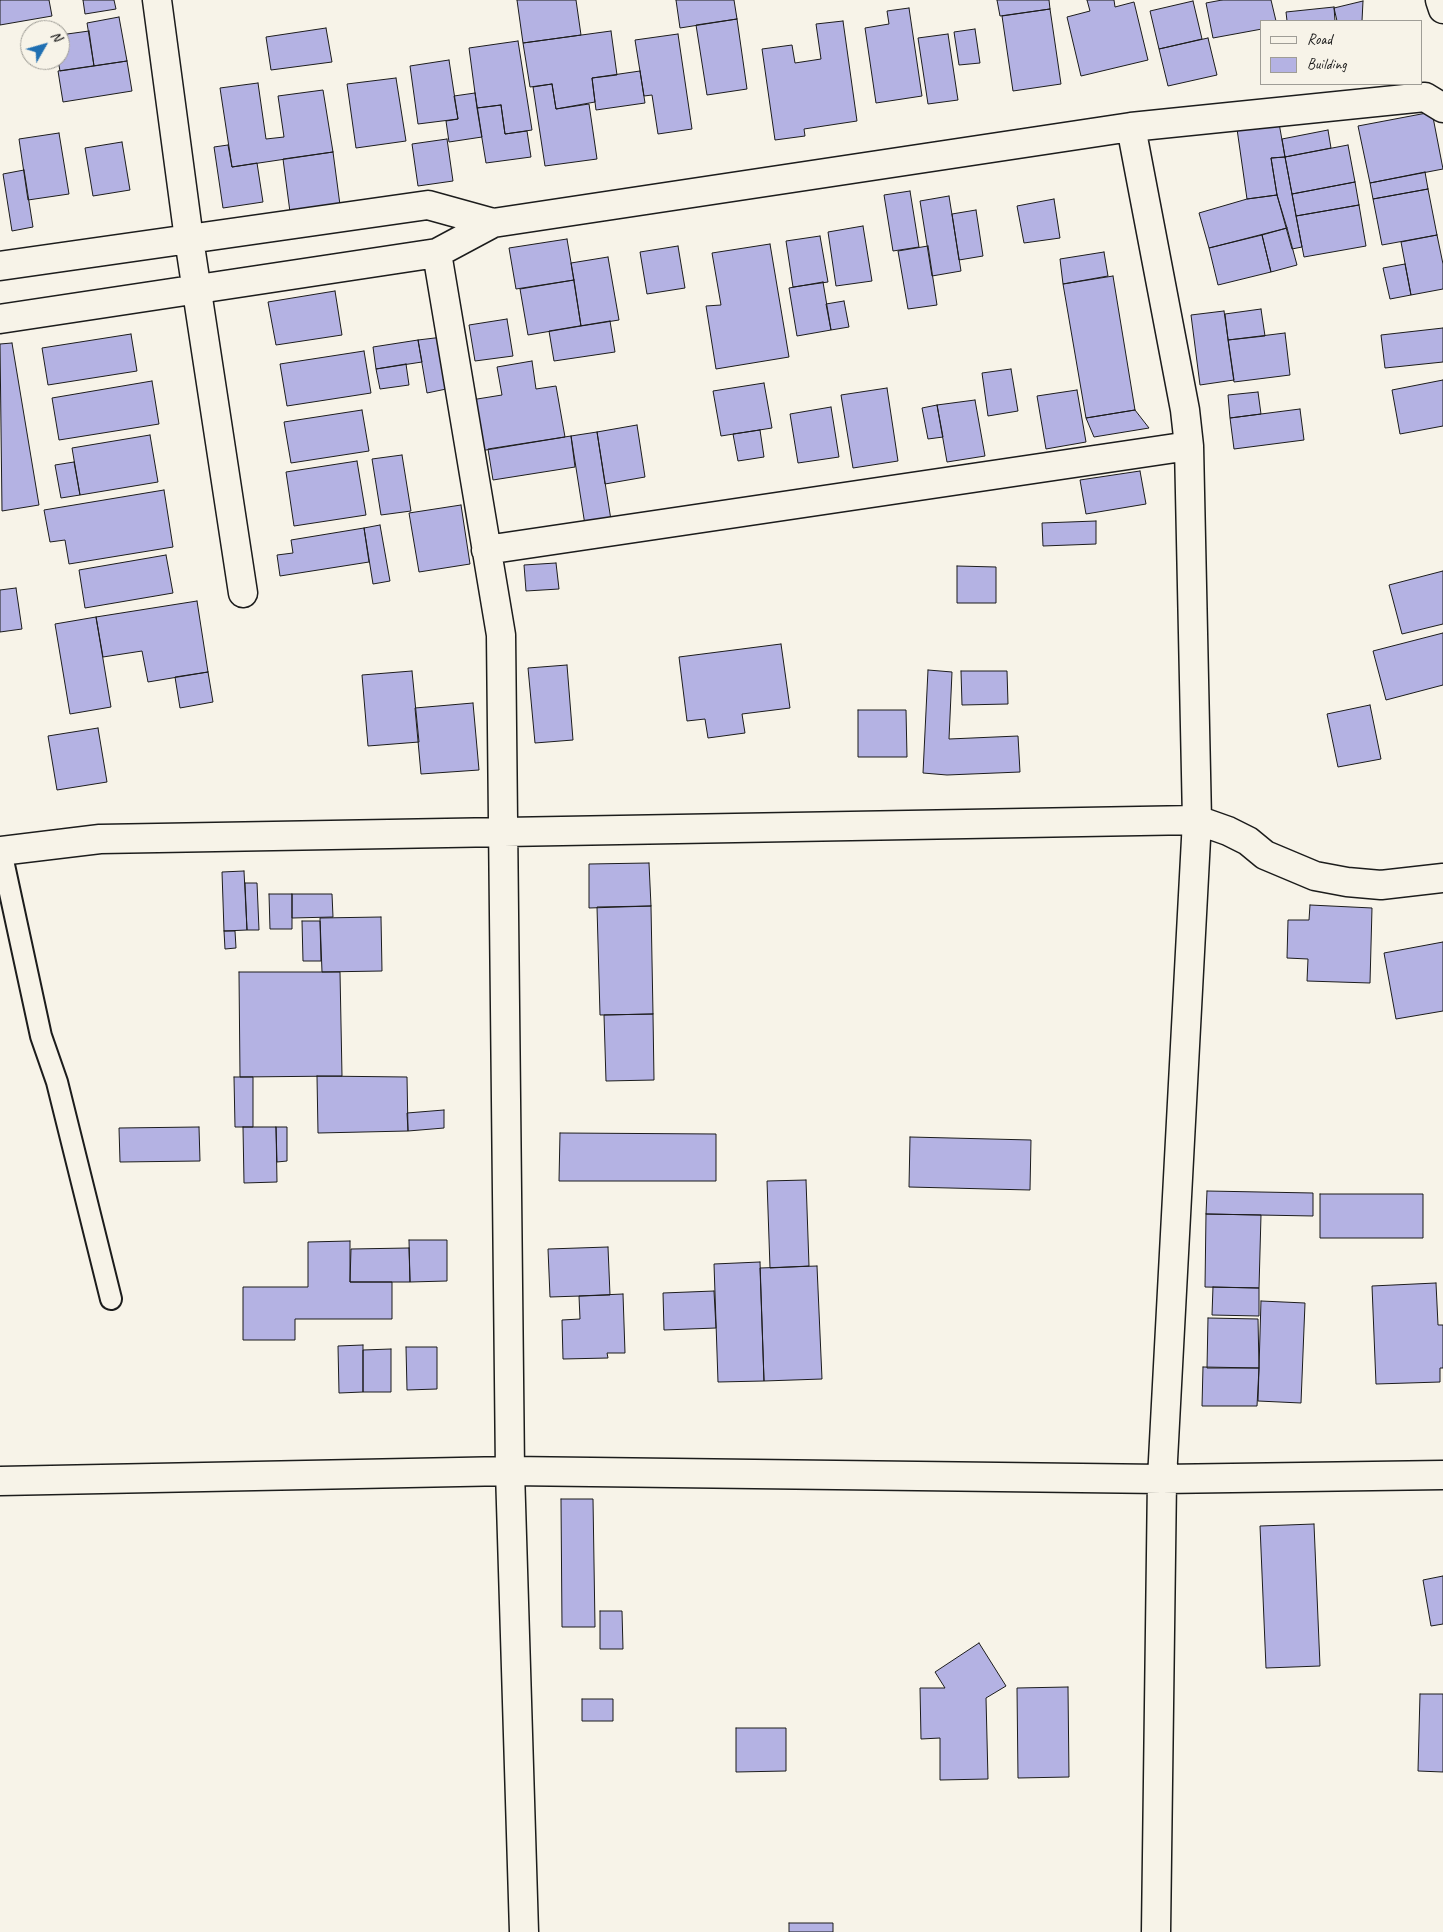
<!DOCTYPE html>
<html>
<head>
<meta charset="utf-8">
<style>
	body { margin:0 }
	#map { position:relative; width:1443px; height:1932px; overflow:hidden; background:#f7f3e8; font-family:Caveat,sans-serif }
	canvas { display:block }
	.legend { position:absolute; left:1260px; top:20px; width:162px; height:65px; box-sizing:border-box; background:#f7f3e8; border:1px solid #9f9d96; margin:0; padding:6px 9px; list-style:none; font-size:15px; color:#1c1c1c }
	.legend li { display:flex; align-items:center; gap:10px; height:25px }
	.legend b { width:25px; border:1px solid #9f9d96 }
	.north { position:absolute; left:20px; top:20px; width:50px; height:50px; box-sizing:border-box; background:#f7f3e8; border:1px solid #9f9d96; border-radius:50%; rotate:52deg; font-size:14px; font-weight:700; line-height:20px; text-align:center; color:#1c1c1c }
	.north::after { content:''; display:block; margin:auto; width:18px; height:22px; background:#1f6fb2; clip-path:polygon(50% 0,100% 100%,50% 72%,0 100%) }
</style>
</head>
<body>
<div id="map">
<canvas width="1443" height="1932"></canvas>
<ul class="legend">
<li><b style="height:6px;background:#f7f3e8"></b>Road</li>
<li><b style="height:14px;background:#b4b2e3"></b>Building</li>
</ul>
<div class="north">N</div>
</div>
<script>
const context = document.querySelector('canvas').getContext('2d');
context.lineJoin = 'round';
function fill(path, color) { context.fillStyle = color; context.fill(path, 'evenodd'); }
const toPath = rows => new Path2D(rows.map(r => 'M' + r).join(''));
function stroke(path, color, width, dash) { context.strokeStyle = color; context.lineWidth = width; context.lineCap = dash ? 'butt' : 'round'; context.setLineDash(dash || []); context.stroke(path); }
const building = toPath([
	[0,0,49,0,52,16,0,25,0,0],
	[83,0,114,0,116,9,85,14,83,0],
	[517,0,576,0,581,35,523,43,517,0],
	[676,0,734,0,737,19,680,28,676,0],
	[997,0,1049,0,1050,9,1000,16,997,0],
	[1087,0,1114,0,1115,7,1134,2,1148,60,1081,76,1067,17,1090,11,1087,0],
	[1222,0,1271,0,1276,21,1262,21,1262,29,1213,38,1206,3,1222,0],
	[1193,1,1202,39,1159,49,1150,11,1193,1],
	[1363,1,1362,21,1337,21,1334,8,1363,1],
	[1334,7,1335,21,1287,21,1286,12,1334,7],
	[909,8,922,96,876,103,865,28,889,24,887,11,909,8],
	[1050,9,1061,84,1013,91,1002,16,1050,9],
	[119,17,127,61,94,66,87,23,119,17],
	[737,19,747,89,707,95,696,25,737,19],
	[843,21,857,121,804,129,805,136,775,140,762,49,792,45,795,63,821,59,816,24,843,21],
	[326,28,332,62,271,70,266,37,326,28],
	[975,29,980,63,959,65,954,32,975,29],
	[89,31,94,66,60,71,58,60,60,60,60,35,89,31],
	[611,31,617,75,592,78,595,102,556,109,552,84,530,87,523,43,611,31],
	[678,34,692,129,658,134,652,95,644,96,635,40,678,34],
	[948,34,958,100,928,104,918,38,948,34],
	[1208,38,1217,75,1168,86,1159,49,1208,38],
	[518,41,532,130,505,134,501,105,477,108,469,48,518,41],
	[449,60,458,119,418,124,410,66,449,60],
	[127,61,132,91,63,102,58,71,127,61],
	[640,71,645,103,596,110,592,78,640,71],
	[396,78,406,141,356,148,347,84,396,78],
	[258,83,266,139,284,137,278,96,323,90,333,152,232,167,220,88,258,83],
	[552,84,556,109,589,104,597,159,545,166,533,87,552,84],
	[475,93,482,137,449,142,446,121,458,119,454,96,475,93],
	[501,105,505,134,527,131,531,157,486,163,477,108,501,105],
	[1432,112,1443,169,1370,183,1358,126,1432,112],
	[1279,123,1285,157,1271,158,1277,195,1247,199,1237,129,1279,123],
	[1328,130,1331,148,1285,157,1282,139,1328,130],
	[59,133,69,194,28,200,19,139,59,133],
	[447,139,453,181,418,186,412,144,447,139],
	[122,142,130,190,93,196,85,148,122,142],
	[228,145,232,167,257,163,263,202,223,208,214,147,228,145],
	[1348,145,1355,182,1292,194,1285,157,1348,145],
	[333,152,340,205,290,212,283,159,333,152],
	[1285,157,1302,247,1292,249,1277,195,1271,158,1285,157],
	[24,170,33,227,12,231,3,174,24,170],
	[1425,172,1428,189,1373,199,1370,183,1425,172],
	[1355,182,1359,205,1296,216,1292,194,1355,182],
	[1428,189,1437,235,1382,245,1373,199,1428,189],
	[910,191,919,247,893,251,884,195,910,191],
	[1277,195,1287,228,1209,248,1199,213,1247,199,1277,195],
	[949,196,961,271,932,276,920,201,949,196],
	[1054,199,1060,238,1024,243,1017,206,1054,199],
	[1359,205,1366,246,1304,257,1296,216,1359,205],
	[976,210,983,256,959,260,952,214,976,210],
	[863,226,872,281,836,286,828,232,863,226],
	[1287,228,1297,265,1271,272,1262,235,1287,228],
	[1262,235,1271,272,1218,285,1209,248,1262,235],
	[1437,235,1443,264,1443,289,1411,295,1401,242,1437,235],
	[820,236,828,282,793,287,786,241,820,236],
	[567,239,574,280,516,289,509,248,567,239],
	[770,244,789,357,716,369,706,306,721,305,712,253,770,244],
	[678,246,685,288,647,294,640,252,678,246],
	[928,246,937,305,908,309,898,251,928,246],
	[1104,252,1108,276,1063,284,1060,259,1104,252],
	[608,257,619,320,581,326,571,263,608,257],
	[1405,264,1411,295,1390,299,1383,268,1405,264],
	[1113,276,1135,410,1086,418,1063,284,1113,276],
	[574,280,581,326,528,335,520,289,574,280],
	[823,282,831,330,797,336,789,288,823,282],
	[335,291,342,335,276,345,268,302,335,291],
	[844,301,849,327,831,330,826,304,844,301],
	[1261,309,1265,336,1228,340,1225,314,1261,309],
	[1224,311,1234,380,1200,385,1191,315,1224,311],
	[507,319,513,356,475,361,469,325,507,319],
	[610,321,615,352,554,361,549,331,610,321],
	[1443,328,1443,362,1385,368,1381,335,1443,328],
	[1285,333,1290,375,1234,382,1228,340,1285,333],
	[131,334,137,371,48,385,42,348,131,334],
	[443,337,451,388,427,393,418,340,443,337],
	[418,340,422,362,376,369,373,347,418,340],
	[12,343,39,505,2,511,0,344,12,343],
	[364,351,371,393,287,406,280,364,364,351],
	[532,361,536,389,556,386,565,437,480,451,471,400,502,395,497,367,532,361],
	[406,364,409,385,380,389,376,369,406,364],
	[1011,369,1018,411,988,416,982,373,1011,369],
	[1443,380,1443,426,1400,434,1392,390,1443,380],
	[152,381,159,424,59,440,52,398,152,381],
	[764,383,772,428,721,436,713,391,764,383],
	[887,388,898,461,853,468,841,395,887,388],
	[1077,390,1086,442,1046,449,1037,396,1077,390],
	[1258,392,1261,414,1230,418,1228,395,1258,392],
	[975,400,985,456,947,462,937,405,975,400],
	[937,405,943,437,928,439,922,408,937,405],
	[831,407,839,457,798,463,790,414,831,407],
	[1300,409,1304,440,1234,449,1230,418,1300,409],
	[362,410,369,451,291,463,284,422,362,410],
	[1135,410,1149,428,1094,437,1086,418,1135,410],
	[637,425,645,477,605,484,597,432,637,425],
	[760,430,764,457,738,461,733,434,760,430],
	[597,432,611,520,585,525,571,436,597,432],
	[150,435,158,482,80,495,72,448,150,435],
	[571,436,575,467,493,480,488,449,571,436],
	[402,455,411,511,381,515,372,459,402,455],
	[357,461,366,515,294,526,286,472,357,461],
	[74,462,80,495,61,498,55,465,74,462],
	[1140,471,1146,504,1086,514,1080,480,1140,471],
	[164,490,173,547,69,564,65,540,50,542,44,510,164,490],
	[461,505,470,564,419,572,409,513,461,505],
	[1096,521,1096,544,1043,546,1042,523,1096,521],
	[380,525,390,581,373,584,364,528,380,525],
	[364,528,369,562,280,576,277,555,293,553,291,540,364,528],
	[166,555,173,593,85,608,79,570,166,555],
	[556,563,559,589,526,591,524,565,556,563],
	[957,566,996,567,996,603,957,603,957,566],
	[1443,571,1443,624,1402,634,1389,585,1443,571],
	[16,588,22,629,0,632,0,590,16,588],
	[197,601,208,672,148,682,142,651,103,657,96,617,197,601],
	[96,617,111,707,70,714,55,624,96,617],
	[1443,633,1443,685,1386,700,1373,651,1443,633],
	[781,644,790,708,742,714,745,733,708,738,705,719,687,721,679,657,781,644],
	[567,665,573,740,535,743,528,668,567,665],
	[928,670,952,672,949,739,1018,736,1020,772,947,775,923,773,928,670],
	[412,671,419,742,368,746,362,675,412,671],
	[961,671,1007,671,1008,704,962,705,961,671],
	[208,672,213,702,180,708,175,677,208,672],
	[473,703,479,770,421,774,415,708,473,703],
	[1370,705,1381,759,1338,767,1327,714,1370,705],
	[858,710,906,710,907,757,858,757,858,710],
	[98,728,107,782,57,790,48,736,98,728],
	[649,863,651,906,589,908,589,864,649,863],
	[244,871,247,930,224,931,222,872,244,871],
	[245,883,257,883,259,930,247,930,245,883],
	[269,894,292,894,292,929,270,929,269,894],
	[292,894,332,894,333,917,292,918,292,894],
	[1310,905,1372,908,1370,983,1307,981,1308,959,1287,958,1288,920,1309,920,1310,905],
	[651,906,653,1014,600,1015,597,907,651,906],
	[381,917,382,971,322,972,320,918,381,917],
	[302,921,320,921,321,961,303,961,302,921],
	[224,931,235,931,236,948,225,949,224,931],
	[1443,942,1443,1011,1396,1019,1384,953,1443,942],
	[239,972,340,972,342,1076,240,1077,239,972],
	[653,1014,654,1080,606,1081,604,1015,653,1014],
	[317,1076,407,1077,408,1131,318,1133,317,1076],
	[234,1077,253,1077,253,1127,235,1127,234,1077],
	[444,1110,444,1128,408,1131,407,1113,444,1110],
	[199,1127,200,1161,120,1162,119,1128,199,1127],
	[243,1127,276,1127,277,1182,244,1183,243,1127],
	[276,1127,287,1127,287,1161,277,1162,276,1127],
	[560,1133,716,1134,716,1181,559,1181,560,1133],
	[910,1137,1031,1140,1030,1190,909,1187,910,1137],
	[806,1180,809,1266,770,1268,767,1181,806,1180],
	[1207,1191,1313,1193,1313,1216,1206,1214,1207,1191],
	[1320,1194,1423,1194,1423,1238,1320,1238,1320,1194],
	[1206,1214,1261,1215,1259,1288,1205,1287,1206,1214],
	[409,1240,447,1240,447,1281,410,1282,409,1240],
	[350,1241,350,1282,392,1282,392,1319,295,1319,295,1340,243,1340,243,1287,308,1287,308,1242,350,1241],
	[608,1247,610,1295,550,1297,548,1249,608,1247],
	[409,1248,410,1282,350,1282,351,1249,409,1248],
	[760,1262,764,1381,718,1382,714,1264,760,1262],
	[817,1266,822,1379,764,1381,760,1268,817,1266],
	[1436,1283,1438,1325,1443,1325,1443,1368,1440,1368,1440,1382,1376,1384,1372,1286,1436,1283],
	[1213,1287,1259,1288,1259,1316,1212,1315,1213,1287],
	[714,1291,716,1328,664,1330,663,1293,714,1291],
	[623,1294,625,1353,607,1353,608,1358,563,1359,562,1320,580,1319,579,1296,623,1294],
	[1261,1301,1305,1303,1301,1403,1258,1401,1261,1301],
	[1208,1318,1258,1319,1259,1368,1207,1368,1208,1318],
	[363,1345,363,1392,339,1393,338,1346,363,1345],
	[406,1347,437,1347,437,1389,407,1390,406,1347],
	[391,1349,391,1392,363,1392,363,1350,391,1349],
	[1203,1367,1259,1368,1257,1406,1202,1406,1203,1367],
	[561,1499,593,1499,595,1627,562,1627,561,1499],
	[1314,1524,1320,1666,1266,1668,1260,1526,1314,1524],
	[1443,1576,1443,1624,1431,1626,1423,1580,1443,1576],
	[600,1611,622,1611,623,1649,600,1649,600,1611],
	[979,1643,1006,1686,986,1698,988,1779,940,1780,940,1738,921,1739,920,1688,945,1688,935,1672,979,1643],
	[1068,1687,1069,1777,1018,1778,1017,1688,1068,1687],
	[1420,1694,1443,1694,1443,1772,1418,1771,1420,1694],
	[582,1699,613,1699,613,1721,582,1721,582,1699],
	[736,1728,786,1728,786,1771,736,1772,736,1728],
	[789,1923,833,1923,833,1932,789,1932,789,1923]
]);
fill(building, '#b4b2e3');
stroke(building, '#1c1c1c', 1);
const service = toPath([
	[1,851,41,1036,57,1082,111,1299]
]);
const minor = toPath([
	[157,0,189,239,243,593],
	[1440,0,1443,9],
	[1131,127,1185,410,1189,446,1197,820,1162,1479,1156,1932],
	[437,253,501,635,510,1471,524,1932],
	[0,266,428,205,493,223],
	[0,319,437,253,493,223,1131,127,1425,97,1443,108],
	[486,550,1189,446],
	[0,851,100,839,1197,820,1228,831,1248,841,1265,855,1315,876,1347,882,1381,885,1443,878],
	[0,1481,510,1471,1162,1479,1443,1475]
]);
stroke(service, '#1c1c1c', 24);
stroke(minor, '#1c1c1c', 31);
stroke(service, '#f7f3e8', 20);
stroke(minor, '#f7f3e8', 28);
</script>
</body>
</html>
